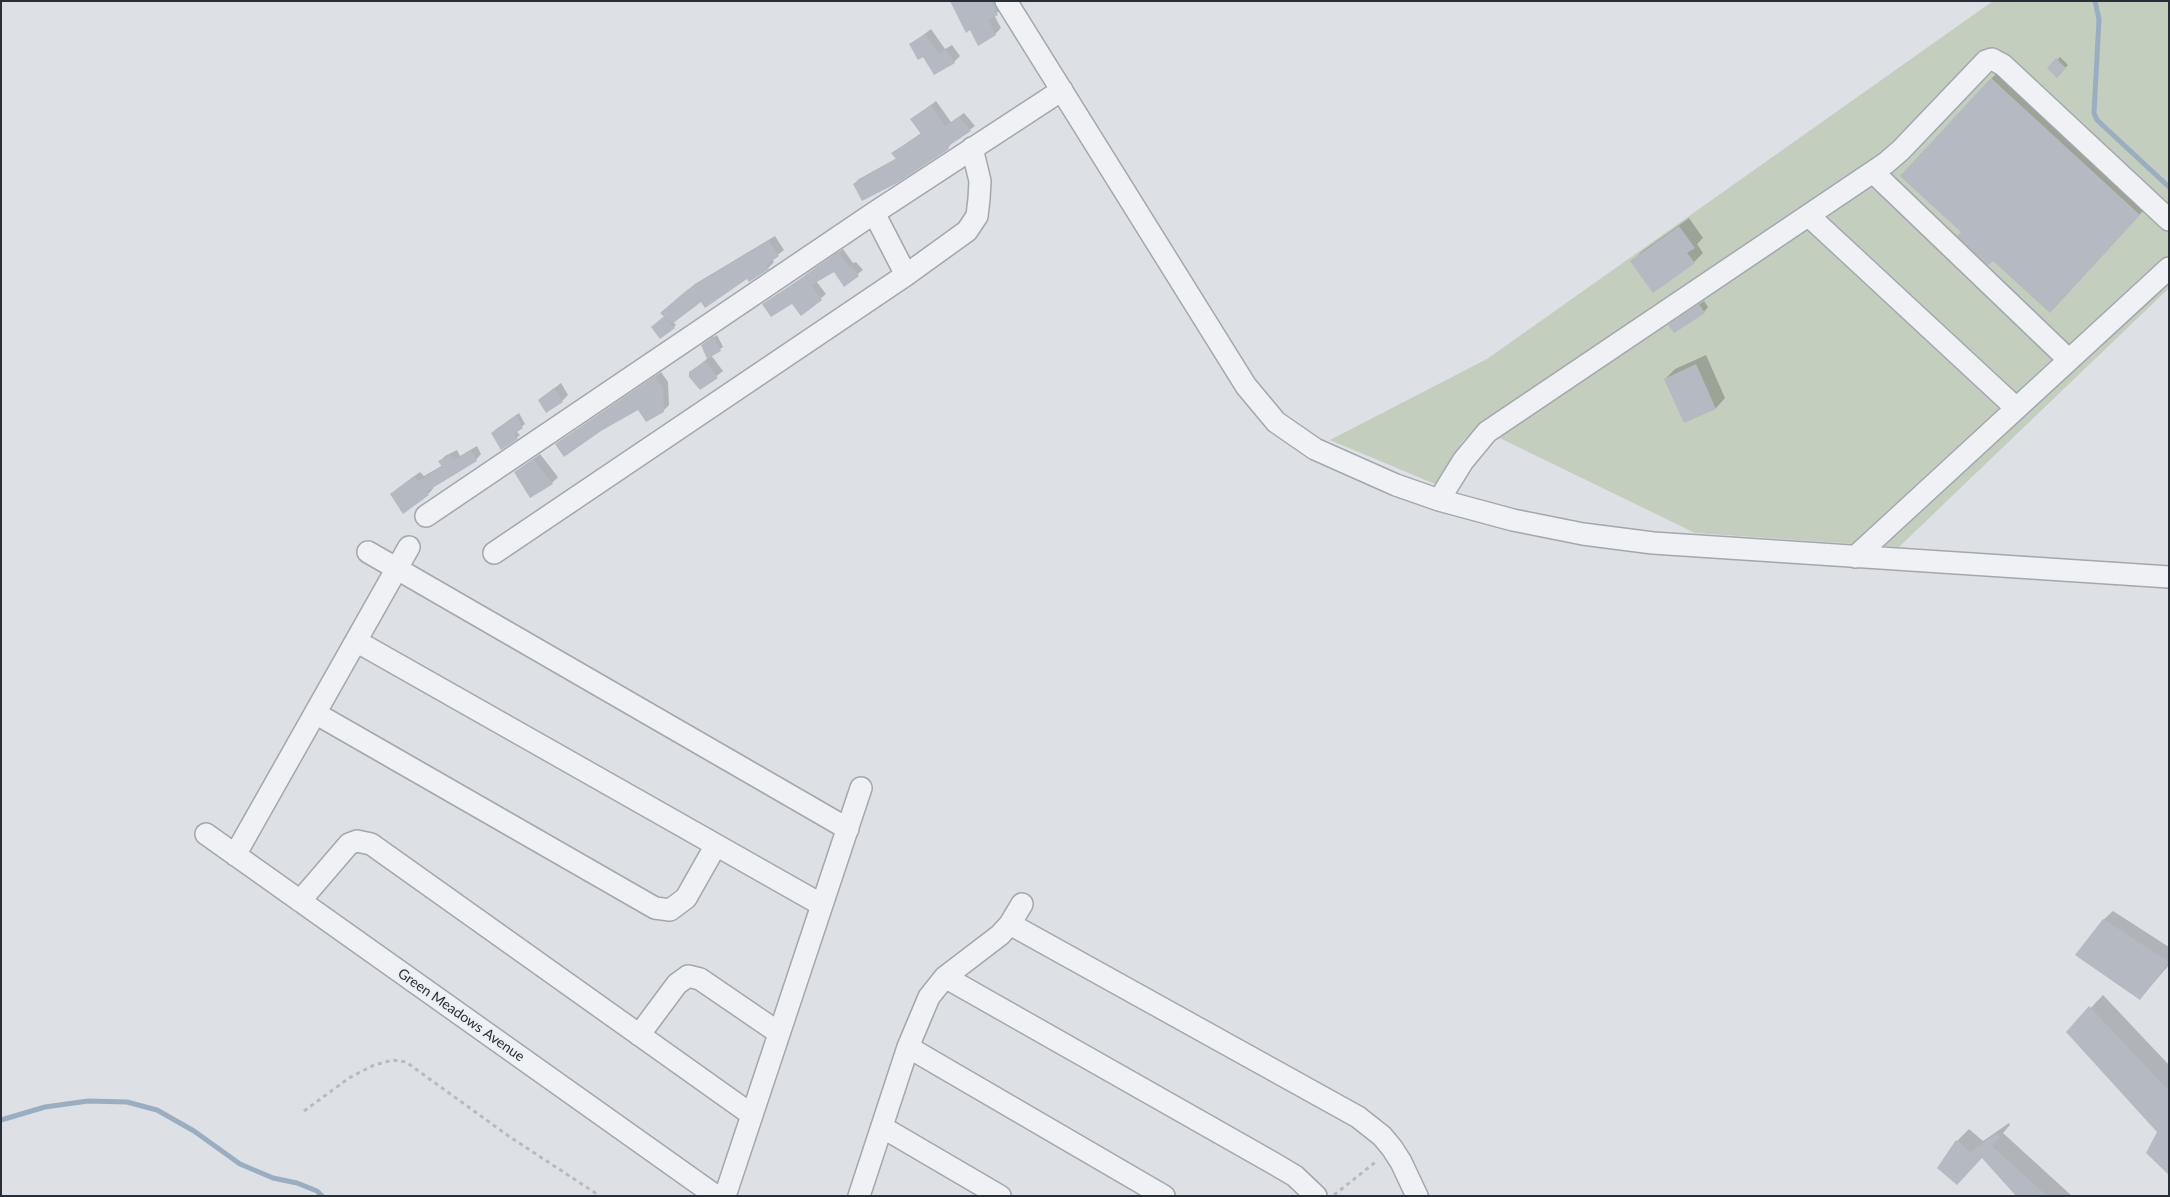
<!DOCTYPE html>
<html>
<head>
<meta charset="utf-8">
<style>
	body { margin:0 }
	#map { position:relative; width:2170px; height:1197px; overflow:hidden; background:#dde0e5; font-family:Lato,sans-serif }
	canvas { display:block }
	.frame { position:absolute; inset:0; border:2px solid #282f39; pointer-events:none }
</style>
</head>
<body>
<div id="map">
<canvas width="2170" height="1197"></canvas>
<div class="frame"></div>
</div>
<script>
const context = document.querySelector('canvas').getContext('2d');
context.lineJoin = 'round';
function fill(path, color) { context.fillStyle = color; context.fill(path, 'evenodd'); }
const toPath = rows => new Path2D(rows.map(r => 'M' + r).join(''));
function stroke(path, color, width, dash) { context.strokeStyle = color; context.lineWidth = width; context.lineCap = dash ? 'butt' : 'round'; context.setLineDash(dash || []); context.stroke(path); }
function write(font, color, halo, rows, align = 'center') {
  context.font = font + ' Lato,sans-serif'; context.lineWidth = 4.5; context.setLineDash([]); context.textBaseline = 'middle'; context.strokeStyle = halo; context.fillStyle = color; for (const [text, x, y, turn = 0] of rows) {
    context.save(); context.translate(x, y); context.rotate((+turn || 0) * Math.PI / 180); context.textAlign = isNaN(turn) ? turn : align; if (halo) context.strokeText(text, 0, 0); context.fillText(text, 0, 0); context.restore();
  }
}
fill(toPath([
	[1993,1,2169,1,2169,288,1899,547,1695,533,1477,427,1463,441,1435,484,1330,440,1487,359]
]), '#c3cebf');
fill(toPath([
	[957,1,1000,1,1003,8,994,15,1001,28,995,34],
	[931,29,945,49,952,45,960,56,954,62,935,73,924,55,911,44],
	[2060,57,2068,65,2057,76,2049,68],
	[2004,66,2152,201,2062,299,1993,259,1962,232,1991,79],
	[936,101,951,122,964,113,975,126,952,143,948,148,854,184,859,179,897,158,893,153,921,133,912,119],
	[1689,218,1703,238,1697,244,1703,253,1694,262,1632,262,1641,252],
	[775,236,784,250,772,259,774,262,768,268,701,300,673,322,676,325,674,327,655,325,665,316,668,307,695,284],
	[843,249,853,263,856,262,863,270,844,285,834,270,816,281,826,294,802,314,792,303,764,304],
	[1704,301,1708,307,1704,312,1669,325],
	[717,335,723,347,711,355,723,371,700,389,691,372,708,358,705,343],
	[1706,355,1725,398,1716,408,1685,422,1665,379,1675,369],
	[661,372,668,382,669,405,663,411,638,408,556,444],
	[561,383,568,395,562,401,539,400],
	[519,413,525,424,516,431,520,435,502,448,495,430],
	[477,446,481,454,476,460,432,487,433,489,428,494,397,489,420,472,424,476,443,465,440,461,445,456,457,450,460,456],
	[540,454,558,477,552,483,515,472],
	[2113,911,2169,947,2169,965,2140,999,2103,920],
	[2103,995,2169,1065,2169,1173,2158,1132,2068,1032],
	[2009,1123,2010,1125,2003,1133,2072,1196,2018,1196,1982,1156,1968,1172,1957,1141,1969,1129,1983,1141]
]), '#0003');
stroke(toPath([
	[2095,1,2099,19,2094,113,2097,120,2169,187],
	[1,1120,45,1107,88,1101,127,1102,157,1110,194,1131,240,1164,273,1178,297,1183,317,1191,322,1196]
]), '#9baec1', 5);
fill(toPath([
	[950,1,991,1,998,15,988,20,996,35,978,46,970,30,966,33],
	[925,34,939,54,946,50,955,63,934,75,923,57,918,60,909,44],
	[2056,58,2066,68,2057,78,2047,68],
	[1991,78,2140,215,2050,313,1993,261,1988,265,1957,236,1961,232,1900,176],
	[931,105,945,126,959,117,971,131,947,147,949,149,899,182,862,201,853,184,896,159,891,153,921,134,910,119],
	[1679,226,1695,248,1687,253,1695,263,1653,293,1630,261],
	[769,241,779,256,766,265,769,269,749,282,747,279,705,308,701,302,672,324,660,313,687,290],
	[838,252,849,267,851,265,859,276,844,287,834,272,812,285,805,275],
	[805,276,822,300,801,316,792,304,771,317,762,304],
	[1699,304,1705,313,1674,333,1668,325],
	[663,317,675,328,660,339,651,327],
	[714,336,721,351,707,359,701,345],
	[705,361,718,378,700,390,689,377,689,372],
	[1696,364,1716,409,1684,423,1664,379],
	[655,376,663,388,664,412,646,422,638,410,601,431,564,457,555,444],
	[554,388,563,402,546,413,538,400],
	[516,415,523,428,514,434,518,439,501,450,491,433],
	[471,451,477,461,426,492,429,495,403,514,390,494,414,476,418,481,442,467,438,461,451,455,454,460],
	[533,459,553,484,530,498,514,472],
	[2103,919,2169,962,2140,1000,2075,955],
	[2089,1006,2169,1091,2169,1175,2146,1153,2157,1132,2066,1032],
	[1996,1134,2000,1137,1992,1146,2047,1196,2016,1196,1982,1158,1957,1185,1937,1168,1956,1140,1970,1152]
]), '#b5b9c1');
const minor = toPath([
	[1006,1,1246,386,1276,422,1315,449,1396,485,1439,500,1513,520,1583,534,1653,543,2169,577],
	[1873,172,2069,360],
	[874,213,906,275],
	[1809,216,2016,408],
	[1439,500,1463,461,1487,432,1886,163,1901,150,1986,61,1992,59,2003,65,2169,220],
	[426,516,874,213,1062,90],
	[368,552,848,829],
	[494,553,906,275,967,231,977,216,979,199,980,181,972,148],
	[1855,557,2169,268],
	[356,641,822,905],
	[315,713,655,908,670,910,686,898,716,845],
	[206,834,716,1196],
	[235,855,409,547],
	[300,901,349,844,357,841,371,844,752,1115],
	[1010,924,1358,1117,1382,1136,1392,1148,1401,1162,1417,1196],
	[945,977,1273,1163,1295,1176,1316,1196],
	[639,1035,677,984,688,976,700,979,779,1033],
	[908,1047,1164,1196],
	[882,1127,1000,1196],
	[725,1196,861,788],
	[859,1196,908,1047,929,997,945,977,1000,935,1010,924,1022,904]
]);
stroke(minor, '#a3a7ae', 24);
stroke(toPath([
	[304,1111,349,1078,374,1065,393,1060,406,1062,510,1137,600,1196],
	[1334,1195,1378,1160]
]), '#b7bbc0', 3, [4, 4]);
stroke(minor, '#eff1f4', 21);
write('14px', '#282f39', '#eceff3', [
	["Green Meadows Avenue",461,1015,35]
]);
</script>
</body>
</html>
